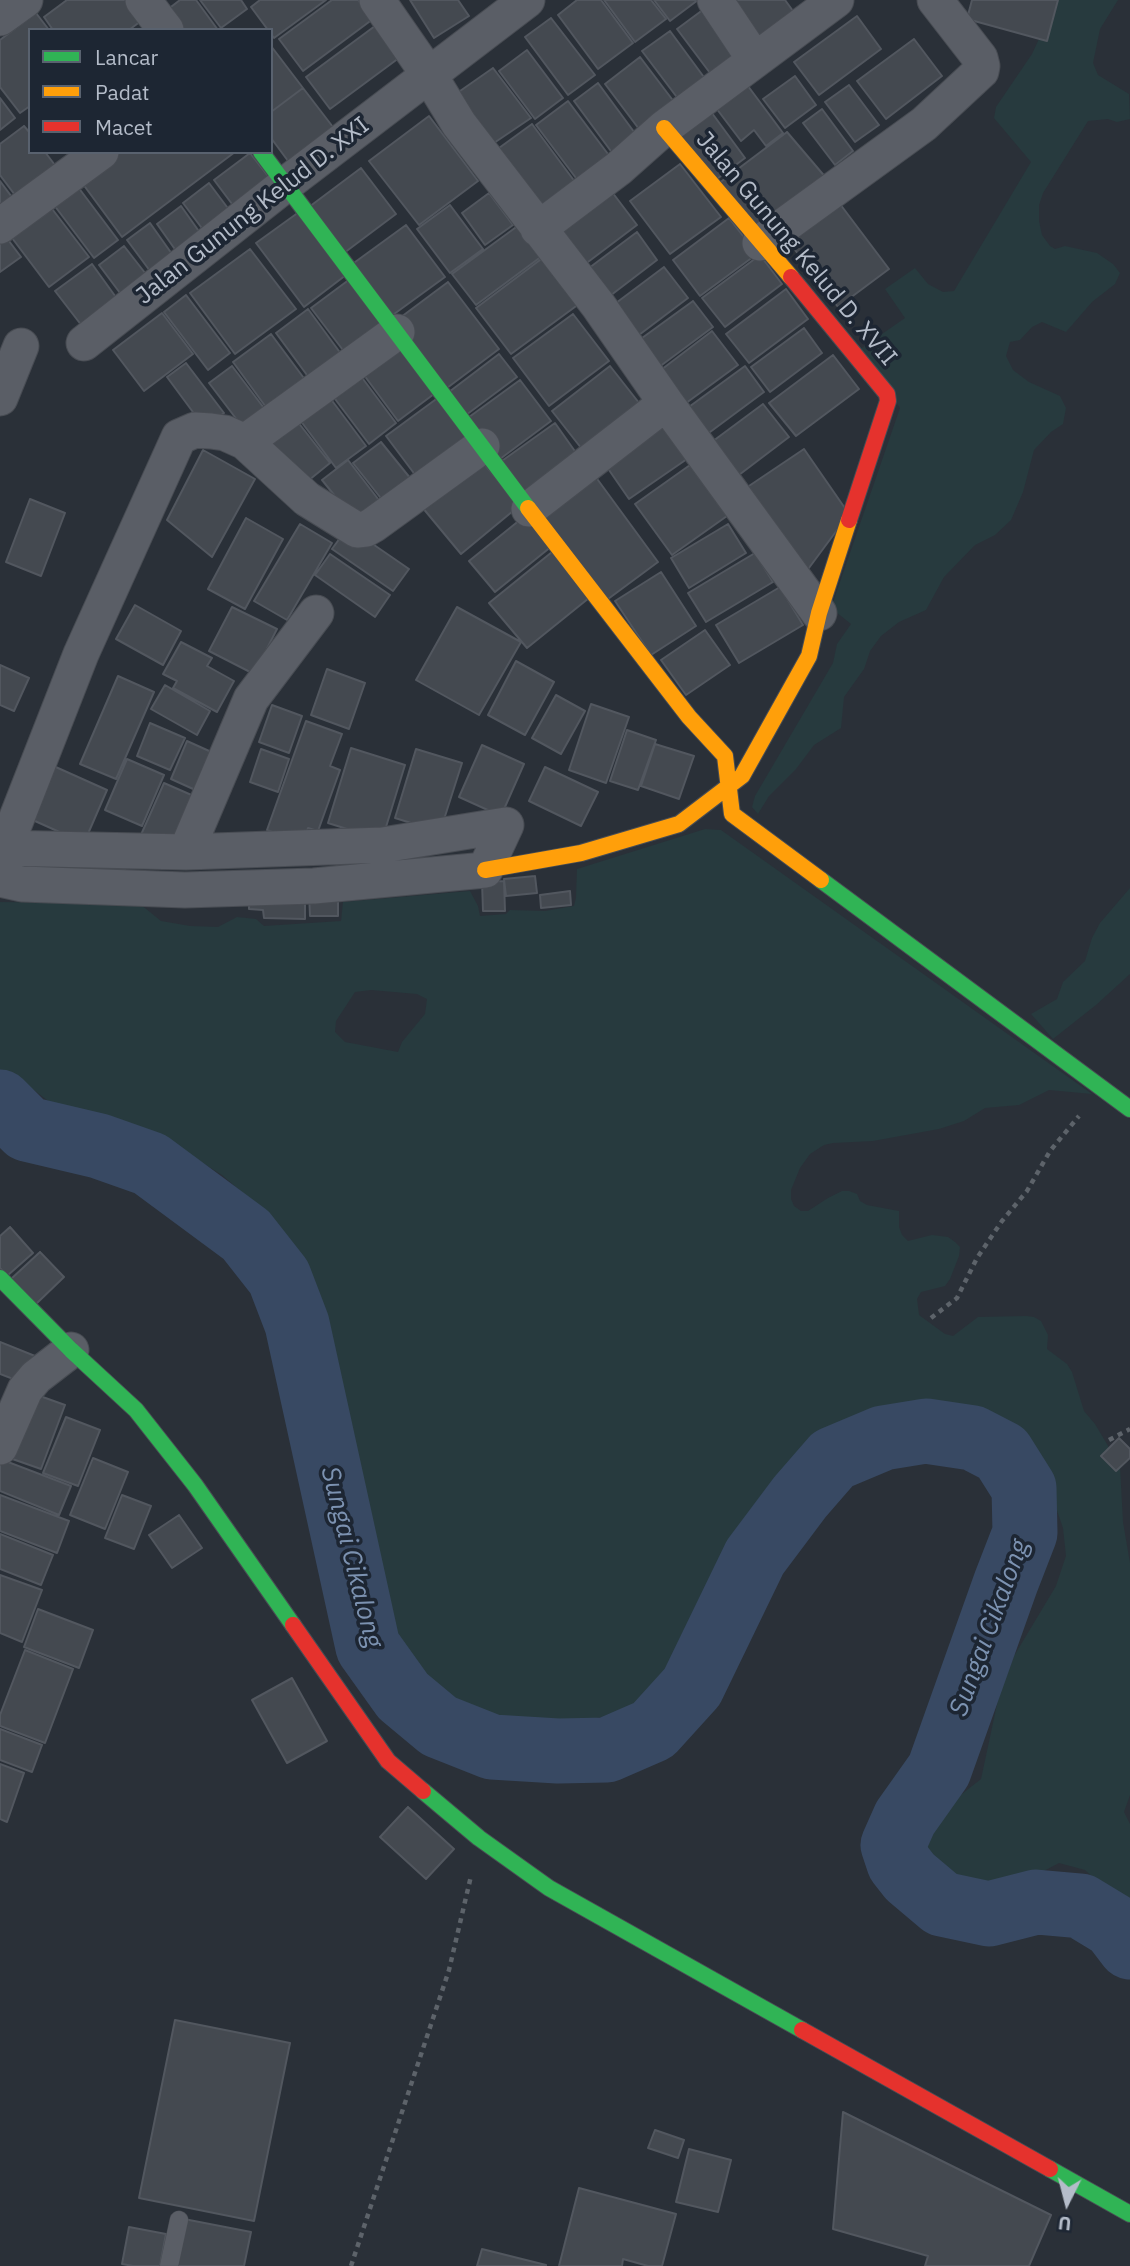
<!DOCTYPE html>
<html>
<head>
<meta charset="utf-8">
<style>
	body { margin:0 }
	#map { position:relative; width:1130px; height:2266px; overflow:hidden; background:#2a3038; font-family:"IBM Plex Sans",sans-serif }
	canvas { display:block }
	.legend { position:absolute; left:28px; top:28px; width:245px; height:126px; box-sizing:border-box; background:#1d2633; border:2px solid #59626f; margin:0; padding:9px 12px; list-style:none; font-size:21px; color:#b4bcc9 }
	.legend li { display:flex; align-items:center; gap:14px; height:35px }
	.legend b { width:35px; border:2px solid #59626f }
	.north { position:absolute; left:1032px; top:2168px; width:70px; height:70px; -webkit-text-stroke:5px #1d2633; paint-order:stroke; rotate:186deg; font-size:19px; font-weight:700; line-height:28px; text-align:center; color:#b4bcc9 }
	.north::after { content:''; display:block; margin:auto; width:24px; height:32px; background:#b4bcc9; clip-path:polygon(50% 0,100% 100%,50% 72%,0 100%) }
</style>
</head>
<body>
<div id="map">
<canvas width="1130" height="2266"></canvas>
<ul class="legend">
<li><b style="height:9px;background:#30b455"></b>Lancar</li>
<li><b style="height:9px;background:#ff9f0a"></b>Padat</li>
<li><b style="height:9px;background:#e5322d"></b>Macet</li>
</ul>
<div class="north">U</div>
</div>
<script>
const context = document.querySelector('canvas').getContext('2d');
context.lineJoin = 'round';
function fill(path, color) { context.fillStyle = color; context.fill(path, 'evenodd'); }
const toPath = rows => new Path2D(rows.map(r => 'M' + r).join(''));
function stroke(path, color, width, dash) { context.strokeStyle = color; context.lineWidth = width; context.lineCap = dash ? 'butt' : 'round'; context.setLineDash(dash || []); context.stroke(path); }
function write(font, color, halo, rows, align = 'center') {
  context.font = font + ' "IBM Plex Sans",sans-serif'; context.lineWidth = 7; context.setLineDash([]); context.textBaseline = 'middle'; context.strokeStyle = halo; context.fillStyle = color; for (const [text, x, y, turn = 0] of rows) {
    context.save(); context.translate(x, y); context.rotate((+turn || 0) * Math.PI / 180); context.textAlign = isNaN(turn) ? turn : align; if (halo) context.strokeText(text, 0, 0); context.fillText(text, 0, 0); context.restore();
  }
}
fill(toPath([
	[1057,0,1118,0,1100,29,1093,63,1098,75,1129,94,1130,119,1117,122,1108,119,1088,121,1043,193,1039,205,1039,221,1042,235,1050,246,1055,249,1065,246,1097,253,1113,264,1120,273,1115,284,1092,302,1066,332,1042,322,1032,327,1020,340,1010,342,1006,356,1013,370,1029,382,1060,396,1066,408,1063,424,1051,432,1034,450,1023,492,1011,520,995,535,975,545,944,577,926,610,899,622,881,636,870,651,864,669,844,697,841,728,814,745,796,769,769,796,758,814,752,807,755,796,833,663,837,644,851,624,831,608,900,408,859,350,905,318,885,289,915,268,928,284,943,292,954,291,1031,162,994,118,996,107,1032,54],
	[705,829,721,830,1092,1094,1049,1090,1019,1105,985,1108,964,1121,939,1129,873,1141,833,1143,824,1145,810,1154,800,1168,791,1190,791,1199,794,1206,801,1211,808,1211,828,1198,842,1191,849,1191,857,1194,860,1201,867,1205,899,1211,899,1227,902,1235,908,1241,932,1235,948,1237,955,1242,960,1247,959,1256,950,1279,945,1286,921,1292,917,1299,919,1315,945,1334,953,1336,978,1317,1026,1316,1034,1317,1041,1321,1048,1335,1047,1349,1067,1364,1072,1372,1084,1411,1095,1424,1120,1466,1123,1522,1130,1563,1130,1795,1124,1812,1130,1824,1130,1918,1114,1897,1085,1870,1059,1863,1038,1874,1026,1886,1010,1894,989,1895,977,1894,953,1885,925,1869,909,1854,906,1834,924,1817,953,1801,981,1779,999,1695,1014,1656,1056,1586,1066,1556,1063,1528,1054,1502,1042,1482,1023,1459,1007,1445,965,1422,934,1412,882,1417,834,1447,796,1483,745,1550,710,1604,671,1689,640,1708,611,1716,562,1723,500,1719,455,1705,414,1682,387,1641,372,1602,361,1542,351,1519,346,1444,333,1368,319,1329,305,1269,274,1220,222,1175,188,1154,154,1138,139,1134,98,1131,61,1111,34,1090,0,1075,0,902,140,904,161,921,190,926,218,927,237,917,256,919,264,926,341,921,343,902,470,891,478,906,480,916,506,914,510,910,545,911,574,906,576,898,577,869],
	[371,990,417,994,427,999,425,1014,402,1042,398,1052,345,1042,335,1032,336,1021,355,992],
	[1130,888,1130,974,1096,1005,1053,1039,1031,1014,1057,999,1063,982,1085,961,1092,938,1100,923]
]), '#273a3e');
stroke(toPath([
	[0,1102,27,1129,99,1146,150,1164,246,1235,279,1277,297,1324,368,1647,403,1696,439,1726,492,1747,558,1751,607,1750,653,1730,692,1687,755,1557,800,1497,833,1459,883,1438,926,1431,973,1438,1002,1453,1024,1488,1025,1533,1006,1582,939,1770,905,1818,893,1845,899,1863,910,1877,942,1904,989,1914,1036,1902,1081,1906,1114,1926,1130,1947]
]), '#384963', 65);
const building = toPath([
	[67,0,137,0,149,15,129,30,53,30,44,17,67,0],
	[180,0,196,0,218,30,176,30,163,13,180,0],
	[200,0,241,0,247,9,221,28,200,0],
	[260,0,326,0,274,38,271,34,271,30,268,30,251,7,260,0],
	[332,0,358,0,373,19,303,71,279,39,332,0],
	[410,0,458,0,469,16,434,38,410,0],
	[577,0,601,0,633,43,598,69,558,15,577,0],
	[604,0,651,0,666,19,635,42,604,0],
	[654,0,698,0,670,21,654,0],
	[717,0,785,0,801,22,757,54,717,0],
	[972,0,1058,0,1047,41,967,19,972,0],
	[704,9,740,57,713,77,677,29,704,9],
	[36,13,49,30,30,30,30,106,20,113,0,87,0,40,36,13],
	[857,16,881,49,819,95,794,62,857,16],
	[551,18,595,75,568,95,525,37,551,18],
	[379,23,403,55,330,109,306,77,379,23],
	[670,31,709,84,682,104,642,51,670,31],
	[914,39,942,76,886,119,857,81,914,39],
	[271,46,303,88,271,112,271,46],
	[527,50,563,98,535,119,499,71,527,50],
	[640,57,681,111,645,137,605,84,640,57],
	[493,68,531,118,488,147,450,98,493,68],
	[739,74,783,133,766,146,754,130,741,141,710,100,739,74],
	[795,76,816,105,785,128,763,99,795,76],
	[598,83,640,140,616,158,574,101,598,83],
	[849,85,879,125,855,142,825,102,849,85],
	[303,88,336,131,291,165,271,138,271,112,303,88],
	[0,98,15,118,0,130,0,98],
	[568,101,614,162,582,186,536,125,568,101],
	[709,109,745,158,713,182,677,133,709,109],
	[822,109,853,151,835,165,803,123,822,109],
	[429,116,478,181,419,225,369,161,429,116],
	[532,124,581,190,538,222,488,156,532,124],
	[24,126,30,133,30,152,45,152,64,177,24,207,0,175,0,144,24,126],
	[787,132,827,179,757,230,718,184,787,132],
	[108,152,235,152,122,237,77,176,108,152],
	[250,153,275,185,238,212,214,180,250,153],
	[680,164,721,217,670,254,630,201,680,164],
	[361,168,396,214,344,253,309,207,361,168],
	[0,181,20,208,0,223,0,181],
	[75,183,118,240,94,258,51,201,75,183],
	[209,183,233,215,207,235,183,203,209,183],
	[606,184,637,225,584,265,553,224,606,184],
	[489,193,513,225,485,245,462,213,489,193],
	[46,201,89,257,49,287,6,230,46,201],
	[840,204,889,269,838,307,789,242,840,204],
	[450,205,483,249,450,273,417,229,450,205],
	[181,206,203,237,179,255,157,224,181,206],
	[299,212,346,275,304,307,256,243,299,212],
	[729,218,757,254,700,296,673,260,729,218],
	[150,223,172,254,150,271,127,240,150,223],
	[406,225,445,277,390,317,351,265,406,225],
	[519,225,542,256,476,305,452,274,519,225],
	[0,229,21,257,0,272,0,229],
	[637,232,657,260,602,302,581,274,637,232],
	[124,246,149,278,123,297,99,265,124,246],
	[250,249,296,309,235,354,190,293,250,249],
	[548,254,583,301,511,354,476,308,548,254],
	[760,255,782,284,725,327,702,298,760,255],
	[92,264,118,300,82,326,55,291,92,264],
	[664,267,688,298,631,341,608,309,664,267],
	[350,279,391,334,352,362,311,308,350,279],
	[448,282,499,349,443,391,393,323,448,282],
	[786,289,808,319,749,363,726,334,786,289],
	[186,295,230,353,208,370,164,312,186,295],
	[693,301,713,327,651,373,631,346,693,301],
	[308,309,347,362,315,386,276,333,308,309],
	[162,313,193,354,144,391,113,350,162,313],
	[573,314,609,361,549,406,513,358,573,314],
	[804,328,822,353,770,392,751,367,804,328],
	[712,331,738,365,678,409,653,376,712,331],
	[271,334,309,385,271,414,233,362,271,334],
	[397,338,438,391,398,421,358,367,397,338],
	[499,354,517,377,462,418,445,395,499,354],
	[833,355,859,389,796,436,769,403,833,355],
	[186,363,224,413,204,427,167,377,186,363],
	[232,366,270,416,247,433,209,383,232,366],
	[610,366,647,413,589,458,552,411,610,366],
	[745,366,764,392,702,438,682,412,745,366],
	[354,367,396,423,369,444,326,387,354,367],
	[520,380,551,421,496,462,465,420,520,380],
	[324,390,366,446,336,468,294,412,324,390],
	[439,397,475,446,422,484,386,436,439,397],
	[763,404,789,437,731,481,705,447,763,404],
	[290,412,330,463,298,489,257,438,290,412],
	[657,417,687,459,629,499,600,457,657,417],
	[555,423,584,464,528,504,499,463,555,423],
	[381,442,419,489,391,511,353,463,381,442],
	[804,449,849,514,800,580,740,492,804,449],
	[203,450,255,479,212,557,167,520,203,450],
	[476,454,519,506,461,554,417,501,476,454],
	[348,460,385,508,360,527,322,480,348,460],
	[690,465,727,516,672,555,635,504,690,465],
	[595,476,658,562,604,602,540,515,595,476],
	[30,499,65,513,41,576,6,562,30,499],
	[526,515,552,546,495,592,469,561,526,515],
	[246,518,283,539,245,609,208,589,246,518],
	[300,524,332,543,287,620,254,601,300,524],
	[728,524,746,553,689,588,671,558,728,524],
	[348,527,409,569,393,591,332,549,348,527],
	[552,552,589,598,527,648,489,603,552,552],
	[755,553,773,582,706,622,688,593,755,553],
	[330,554,390,595,375,617,315,575,330,554],
	[661,572,696,626,651,655,615,601,661,572],
	[780,587,803,625,739,663,716,625,780,587],
	[135,605,181,631,163,665,116,639,135,605],
	[232,607,277,629,254,674,209,651,232,607],
	[457,607,521,642,479,715,416,680,457,607],
	[705,630,730,665,686,695,661,660,705,630],
	[181,642,212,658,207,666,234,681,217,712,173,688,177,681,163,674,181,642],
	[516,661,554,682,525,735,488,715,516,661],
	[0,665,29,678,14,711,0,705,0,665],
	[327,669,365,683,349,729,311,715,327,669],
	[118,676,154,692,116,779,80,764,118,676],
	[165,685,210,711,197,735,151,709,165,685],
	[556,695,585,711,561,754,532,738,556,695],
	[591,704,629,717,606,783,569,770,591,704],
	[272,705,302,716,289,753,259,742,272,705],
	[306,721,342,734,330,766,340,770,318,831,308,828,302,843,267,830,306,721],
	[150,723,185,738,170,770,137,756,150,723],
	[627,730,656,740,638,790,610,781,627,730],
	[187,741,218,755,202,793,171,779,187,741],
	[655,744,694,756,679,799,641,786,655,744],
	[482,745,524,764,501,816,459,797,482,745],
	[351,748,405,765,382,840,328,823,351,748],
	[261,749,289,759,278,792,250,782,261,749],
	[416,749,462,763,440,832,395,818,416,749],
	[127,759,164,775,142,826,105,810,127,759],
	[49,764,107,790,84,843,26,817,49,764],
	[545,767,598,792,581,826,529,801,545,767],
	[164,783,196,797,173,850,140,837,164,783],
	[535,876,537,893,506,896,504,879,535,876],
	[504,881,505,911,483,911,482,882,504,881],
	[570,891,571,905,541,908,540,895,570,891],
	[249,892,305,892,305,919,264,918,263,910,249,909,249,892],
	[338,892,338,916,310,916,309,893,338,892],
	[10,1227,33,1253,7,1276,0,1268,0,1236,10,1227],
	[40,1252,64,1277,35,1305,11,1279,40,1252],
	[0,1342,40,1358,29,1385,0,1374,0,1342],
	[26,1391,65,1405,41,1469,1,1455,26,1391],
	[66,1417,100,1430,78,1486,43,1473,66,1417],
	[1119,1438,1130,1449,1130,1458,1116,1471,1101,1456,1119,1438],
	[93,1458,128,1472,105,1529,70,1515,93,1458],
	[0,1459,71,1486,59,1515,0,1491,0,1459],
	[0,1495,69,1521,57,1553,0,1531,0,1495],
	[122,1495,151,1506,134,1549,105,1538,122,1495],
	[179,1515,202,1548,172,1568,149,1535,179,1515],
	[0,1534,53,1555,41,1585,0,1569,0,1534],
	[0,1575,42,1590,22,1642,0,1633,0,1575],
	[38,1609,93,1630,79,1668,24,1647,38,1609],
	[25,1650,73,1669,45,1743,0,1726,0,1715,25,1650],
	[292,1678,327,1741,287,1763,252,1700,292,1678],
	[0,1729,42,1745,32,1772,0,1760,0,1729],
	[0,1764,24,1773,7,1822,0,1819,0,1764],
	[408,1807,454,1849,426,1879,380,1837,408,1807],
	[175,2020,290,2043,254,2221,139,2198,175,2020],
	[843,2112,1051,2215,1029,2266,925,2266,928,2256,833,2229,843,2112],
	[655,2130,684,2140,678,2158,648,2148,655,2130],
	[689,2149,731,2160,718,2212,676,2202,689,2149],
	[579,2188,676,2214,662,2266,648,2266,623,2259,622,2266,559,2266,579,2188],
	[184,2219,251,2232,244,2266,175,2266,184,2219],
	[129,2227,166,2234,160,2266,133,2266,122,2264,129,2227],
	[482,2249,546,2265,546,2266,477,2266,482,2249]
]);
fill(building, '#444950');
stroke(building, '#52575f', 2);
const lane = toPath([
	[169,2266,179,2220]
]);
const street = toPath([
	[143,0,166,30],
	[377,0,429,75,459,124,598,305,666,403,819,613],
	[715,0,755,60],
	[0,18,25,0],
	[0,226,101,152],
	[538,229,619,168,664,128,836,0],
	[760,243,924,124,981,71,982,66,980,58,935,0],
	[84,343,286,184,527,0],
	[0,398,21,346],
	[245,442,397,332],
	[529,509,666,403],
	[0,848,186,852,383,845,506,825],
	[5,848,81,654,179,437,195,430,211,431,225,433,245,442,307,499,357,530,366,529,373,525,482,446],
	[186,852,251,699,316,613],
	[0,879,22,884,185,890,314,886,485,870,506,825],
	[0,1447,25,1390,36,1377,71,1350]
]);
const fast = toPath([
	[261,152,528,508],
	[821,880,1130,1109],
	[0,1278,71,1350,136,1410,195,1485,293,1625],
	[423,1791,479,1838,549,1888,802,2030],
	[1050,2169,1130,2214]
]);
const slow = toPath([
	[664,128,791,277],
	[528,508,689,717,725,756,732,814,821,880],
	[485,870,581,853,679,824,742,776,809,656,819,613,849,520]
]);
const jam = toPath([
	[791,277,887,394,888,401,849,520],
	[293,1625,388,1761,423,1791],
	[802,2030,1050,2169]
]);
stroke(lane, '#484c53', 19);
stroke(street, '#484c53', 37);
stroke(fast, '#484c53', 18);
stroke(slow, '#484c53', 18);
stroke(jam, '#484c53', 18);
stroke(toPath([
	[931,1318,957,1298,977,1258,1002,1221,1027,1191,1050,1151,1079,1116],
	[1109,1440,1130,1429],
	[351,2266,449,1970,471,1876]
]), '#5d636a', 4.5, [5, 5]);
stroke(lane, '#5a5e66', 18);
stroke(street, '#5a5e66', 35);
stroke(fast, '#30b455', 16);
stroke(slow, '#ff9f0a', 16);
stroke(jam, '#e5322d', 16);
write('24px', '#b4bcc9', '#1d2633', [
	["Jalan Gunung Kelud D. XXI",253,211,-38],
	["Jalan Gunung Kelud D. XVII",796,249,50]
]);
write('italic 26px', '#7c92b1', '#1d2633', [
	["Sungai Cikalong",351,1557,76],
	["Sungai Cikalong",990,1628,-70]
]);
</script>
</body>
</html>
